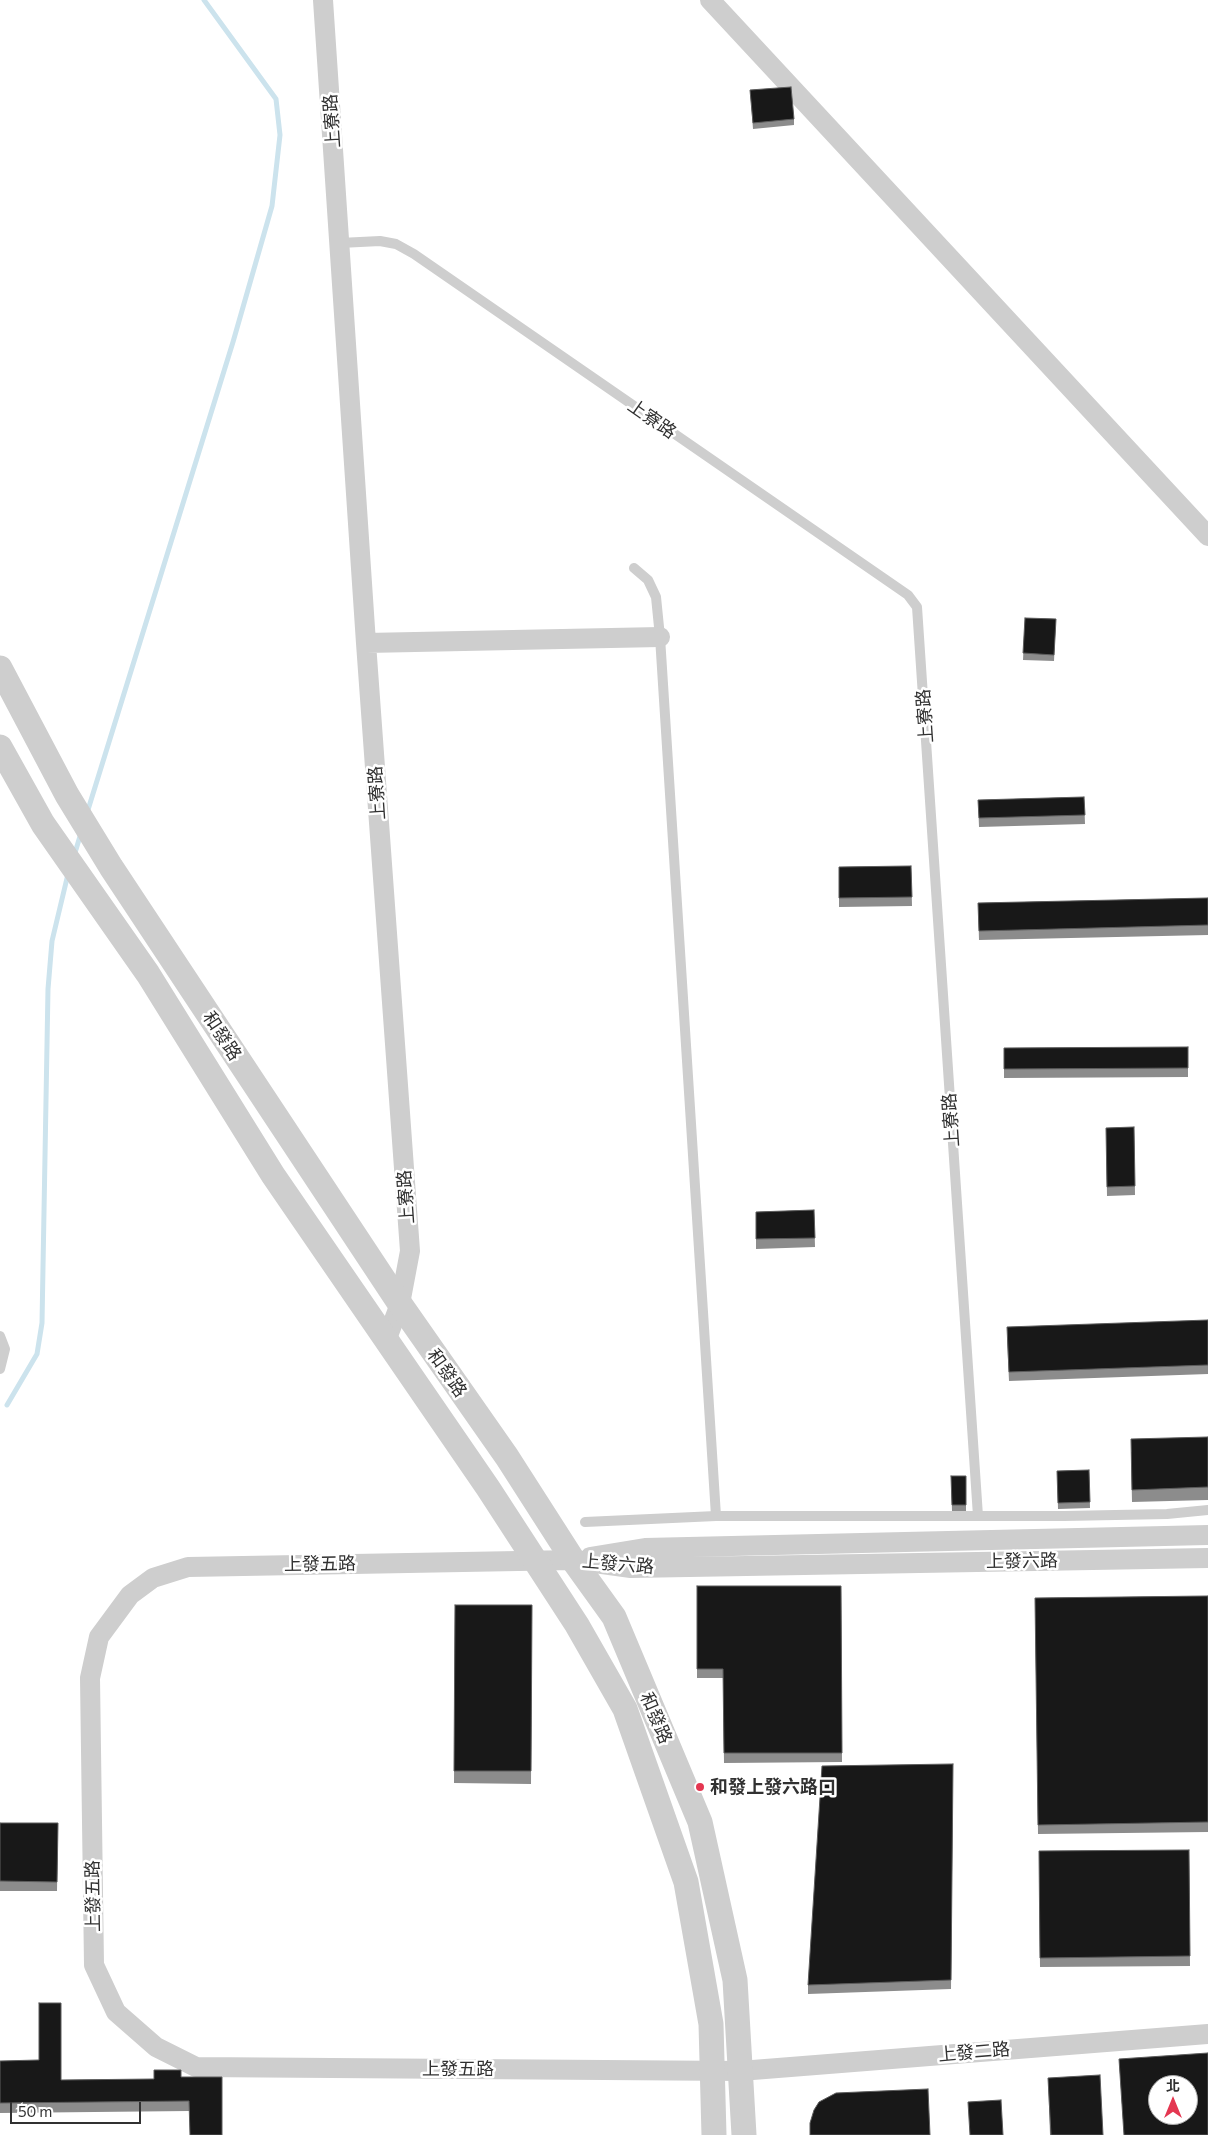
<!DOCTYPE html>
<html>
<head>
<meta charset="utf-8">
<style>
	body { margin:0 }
	#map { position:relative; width:1208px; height:2135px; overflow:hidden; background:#fff; font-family:Commissioner,"Noto Sans TC",sans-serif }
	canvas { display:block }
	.north { position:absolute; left:1148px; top:2075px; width:50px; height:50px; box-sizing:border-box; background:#fff; border:1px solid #adadad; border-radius:50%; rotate:0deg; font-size:14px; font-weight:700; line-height:20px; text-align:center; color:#313131 }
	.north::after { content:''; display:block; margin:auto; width:18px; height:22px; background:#e43751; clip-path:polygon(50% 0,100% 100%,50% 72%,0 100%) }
	.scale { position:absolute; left:10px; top:2102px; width:131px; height:22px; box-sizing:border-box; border:2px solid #313131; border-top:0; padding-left:6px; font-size:15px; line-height:18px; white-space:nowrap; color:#313131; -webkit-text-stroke:4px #fff; paint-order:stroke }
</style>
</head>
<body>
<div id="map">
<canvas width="1208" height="2135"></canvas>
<div class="north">北</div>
<div class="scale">50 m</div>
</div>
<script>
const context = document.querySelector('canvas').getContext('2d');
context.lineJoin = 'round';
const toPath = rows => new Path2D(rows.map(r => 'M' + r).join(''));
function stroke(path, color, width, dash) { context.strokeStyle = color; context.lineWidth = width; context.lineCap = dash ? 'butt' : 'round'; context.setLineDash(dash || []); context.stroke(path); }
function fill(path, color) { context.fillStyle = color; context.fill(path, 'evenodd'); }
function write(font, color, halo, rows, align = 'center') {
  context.font = font + ' Commissioner,"Noto Sans TC",sans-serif'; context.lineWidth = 5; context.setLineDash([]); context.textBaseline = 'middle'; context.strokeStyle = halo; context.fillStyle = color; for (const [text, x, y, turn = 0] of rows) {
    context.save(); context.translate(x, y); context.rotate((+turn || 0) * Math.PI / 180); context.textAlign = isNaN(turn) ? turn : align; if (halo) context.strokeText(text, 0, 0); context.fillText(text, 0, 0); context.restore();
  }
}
stroke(toPath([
	[87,813,233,342,272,206,280,135,276,99,204,0],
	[74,856,81,833],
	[7,1405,37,1354,42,1323,48,989,52,941,68,874]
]), '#cce3ed', 5);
stroke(toPath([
	[340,243,380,241,396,244,414,254,908,595,917,607,978,1516],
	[634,568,648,580,656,597,660,637,716,1516],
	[0,1336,5,1349,0,1369],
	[585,1522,716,1516,1064,1516,1167,1514,1208,1510]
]), '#cecece', 10);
stroke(toPath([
	[323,0,366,643,410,1251,400,1304,386,1341],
	[710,0,1208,536],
	[366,643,660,637],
	[590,1557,645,1548,1208,1535],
	[1208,1558,631,1568,573,1560,188,1567,153,1578,130,1595,99,1637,90,1678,94,1965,116,2012,156,2047,196,2067,740,2071,1208,2034]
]), '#cecece', 20);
stroke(toPath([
	[0,668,67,795,111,867,400,1304,507,1457,573,1560,614,1617,700,1822,735,1980,744,2135],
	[0,747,43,824,148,974,273,1175,488,1488,577,1625,625,1709,686,1882,711,2024,714,2135]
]), '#cecece', 25);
fill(toPath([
	[750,90,794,119,794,125,753,129],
	[1025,618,1056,619,1054,661,1023,660],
	[1084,797,1085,824,979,827,978,800],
	[911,866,912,906,839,907,839,867],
	[1208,898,1208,935,979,940,978,903],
	[1188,1047,1188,1077,1004,1078,1004,1048],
	[1134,1127,1135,1195,1107,1196,1106,1128],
	[814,1210,815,1247,756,1249,756,1212],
	[1208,1320,1208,1374,1009,1381,1007,1337],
	[1208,1437,1208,1500,1132,1502,1131,1452],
	[1089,1470,1090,1508,1058,1509,1057,1471],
	[951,1476,966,1476,966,1511,952,1511],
	[697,1586,841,1586,842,1762,724,1763,723,1678,697,1678],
	[1208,1596,1208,1832,1038,1834,1035,1598],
	[455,1605,532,1605,531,1784,454,1783],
	[953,1764,951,1989,808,1994,808,1985],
	[0,1823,58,1823,57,1891,0,1891],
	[1189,1850,1190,1966,1040,1967,1039,1851],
	[1119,2059,1208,2135,1124,2135],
	[0,2061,61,2080,154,2079,181,2077,222,2135,189,2111,0,2113],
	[1048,2078,1103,2135,1050,2135]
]), '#8c8c8c');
const building = toPath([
	[791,87,794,119,753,123,750,90,791,87],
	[1025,618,1056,619,1054,655,1023,653,1025,618],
	[1084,797,1085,815,979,818,978,800,1084,797],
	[911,866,912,897,839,898,839,867,911,866],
	[1208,898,1208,925,979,931,978,903,1208,898],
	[1188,1047,1188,1068,1004,1069,1004,1048,1188,1047],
	[1134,1127,1135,1186,1107,1187,1106,1128,1134,1127],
	[814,1210,815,1238,756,1239,756,1212,814,1210],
	[1208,1320,1208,1365,1009,1372,1007,1327,1208,1320],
	[1208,1437,1208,1487,1132,1490,1131,1439,1208,1437],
	[1089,1470,1090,1502,1058,1503,1057,1471,1089,1470],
	[951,1476,966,1476,966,1505,952,1505,951,1476],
	[697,1586,841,1586,842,1753,724,1753,723,1669,697,1669,697,1586],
	[1208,1596,1208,1822,1038,1825,1035,1598,1208,1596],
	[455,1605,532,1605,531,1771,454,1771,455,1605],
	[953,1764,951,1980,808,1985,822,1766,953,1764],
	[0,1823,58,1823,57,1882,0,1881,0,1823],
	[1189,1850,1190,1956,1040,1958,1039,1851,1189,1850],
	[39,2003,61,2003,61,2080,154,2079,154,2070,181,2070,181,2077,222,2077,222,2135,190,2135,189,2101,0,2103,0,2061,39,2060,39,2003],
	[1208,2053,1208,2135,1124,2135,1119,2059,1208,2053],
	[1158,2085,1188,2085,1188,2115,1158,2115,1158,2085],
	[1100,2075,1103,2135,1051,2135,1048,2078,1100,2075],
	[928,2089,930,2135,810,2135,810,2123,814,2110,819,2102,836,2093,928,2089],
	[1001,2100,1003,2135,970,2135,968,2102,1001,2100]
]);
fill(building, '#181818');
stroke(building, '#5d5d5d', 1);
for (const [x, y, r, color] of [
	[700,1787,5,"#e43751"]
]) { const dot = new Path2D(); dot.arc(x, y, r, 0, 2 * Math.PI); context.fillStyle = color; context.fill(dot); stroke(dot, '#fff', 2); }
write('18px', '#313131', '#fff', [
	["上寮路",332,121,-94],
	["上寮路",652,419,35],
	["上寮路",925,716,-94],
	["上寮路",377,793,-94],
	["和發路",222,1036,57],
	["上寮路",951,1120,-94],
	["上寮路",406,1197,-94],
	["和發路",447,1373,55],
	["上發六路",1022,1561,-1],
	["上發五路",320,1564,-1],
	["上發六路",618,1564,5],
	["和發路",656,1718,67],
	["上發五路",93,1896,-91],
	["上發二路",974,2052,-5],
	["上發五路",458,2069]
]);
write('bold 18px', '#313131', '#fff', [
	["和發上發六路口",710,1787]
], 'left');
</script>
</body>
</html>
